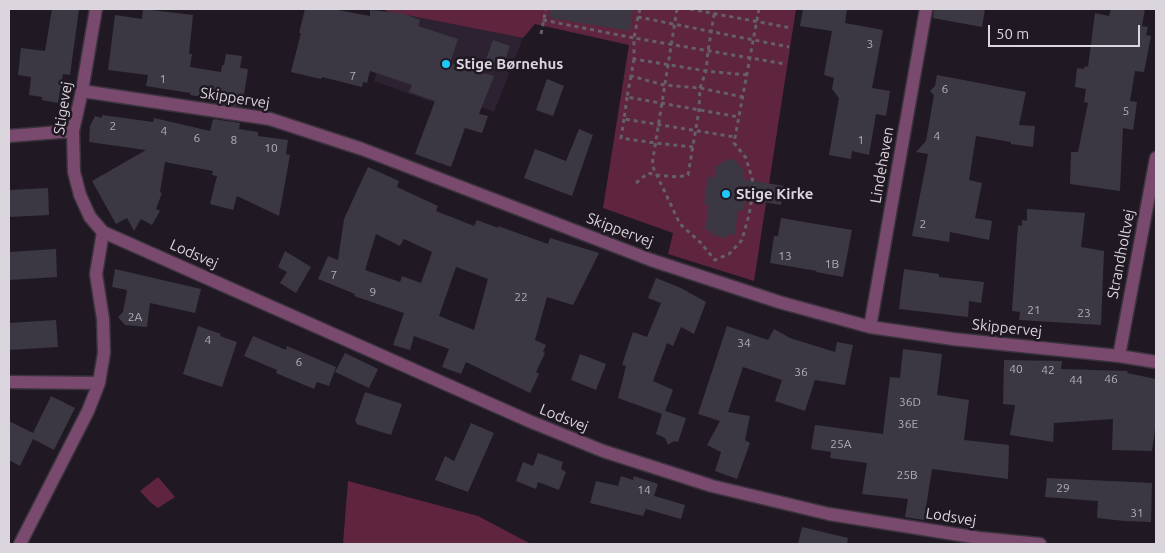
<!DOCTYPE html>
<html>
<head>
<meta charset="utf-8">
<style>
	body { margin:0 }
	#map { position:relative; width:1165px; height:553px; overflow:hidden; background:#201923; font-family:Ubuntu,sans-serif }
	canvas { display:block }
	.frame { position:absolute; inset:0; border:10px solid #dbd6dd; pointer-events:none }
	.scale { position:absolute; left:988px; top:25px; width:152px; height:22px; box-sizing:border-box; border:2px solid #dbd6dd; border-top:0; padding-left:6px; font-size:15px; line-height:18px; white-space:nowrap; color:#dbd6dd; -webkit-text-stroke:4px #201923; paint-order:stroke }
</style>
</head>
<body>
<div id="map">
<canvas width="1165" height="553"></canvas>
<div class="frame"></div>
<div class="scale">50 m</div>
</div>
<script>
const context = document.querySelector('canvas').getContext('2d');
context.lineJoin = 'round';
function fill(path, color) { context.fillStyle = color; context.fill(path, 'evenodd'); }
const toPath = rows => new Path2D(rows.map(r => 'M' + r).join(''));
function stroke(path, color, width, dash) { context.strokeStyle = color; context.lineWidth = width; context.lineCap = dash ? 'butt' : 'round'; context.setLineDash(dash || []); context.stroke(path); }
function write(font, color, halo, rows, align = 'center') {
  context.font = font + ' Ubuntu,sans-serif'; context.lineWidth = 5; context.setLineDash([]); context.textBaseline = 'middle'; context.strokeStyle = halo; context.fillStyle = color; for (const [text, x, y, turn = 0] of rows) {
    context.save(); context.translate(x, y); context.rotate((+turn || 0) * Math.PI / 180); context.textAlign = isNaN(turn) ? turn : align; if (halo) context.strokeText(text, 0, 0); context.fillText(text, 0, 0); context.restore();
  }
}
fill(toPath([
	[386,11,523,38,494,112,442,92,438,104,374,81,381,59]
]), '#2d2231');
fill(toPath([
	[386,9,796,9,754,281,668,254,673,233,603,208,629,45,535,24,523,38,386,11],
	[158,477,175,497,158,508,150,502,140,491],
	[348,481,478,516,531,544,343,544]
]), '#5f253f');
fill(toPath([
	[52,9,79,9,70,75,63,74,58,103,42,100,42,97,29,95,31,77,18,75,21,48,45,51],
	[143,9,193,15,189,54,192,54,190,67,221,72,222,65,224,65,226,54,242,56,240,68,248,69,242,107,216,103,217,99,190,95,190,93,146,86,148,75,108,70,115,15,142,19],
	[305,9,333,9,370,16,370,10,401,13,420,20,418,26,458,39,450,63,494,76,479,114,488,116,482,133,465,128,451,167,415,154,435,101,409,92,412,85,370,71,367,83,363,82,362,87,322,77,321,79,291,72,301,33,299,33],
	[550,9,633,9,630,31,550,18],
	[803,9,847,9,845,23,883,30,872,88,890,91,886,116,876,114,869,155,852,151,851,159,829,155,839,98,832,89,834,78,824,75,832,31,800,26],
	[934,9,985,9,982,27,933,18],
	[1111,9,1145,9,1142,26,1148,27,1146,35,1151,36,1144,72,1135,71,1130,101,1137,102,1133,130,1123,128,1120,191,1070,184,1071,152,1078,152,1088,103,1084,102,1086,89,1075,87,1077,68,1084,69,1085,66,1088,67,1095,13,1109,16],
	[493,40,510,46,501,71,484,65],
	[937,75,1026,92,1019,125,1035,126,1033,147,1011,144,1011,142,976,136,969,180,982,183,975,218,992,221,989,240,950,232,949,242,912,236,928,154,916,152,926,141,934,95,930,91,935,86],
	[547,79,564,86,553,116,536,110],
	[102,115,153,122,154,118,210,131,213,119,240,123,239,129,258,132,258,136,288,140,286,154,290,155,279,216,237,196,233,210,210,204,217,176,212,175,213,171,165,162,160,192,162,193,156,209,160,211,152,225,141,219,134,231,127,218,116,224,92,181,146,150,89,142,90,126,95,116,102,118],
	[579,129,593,135,572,196,524,178,535,149,566,161],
	[729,159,735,160,744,170,743,179,784,186,781,205,745,199,744,211,738,210,735,235,727,234,727,238,711,235,712,231,705,230,709,205,704,204,708,177,714,178,716,166],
	[368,167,399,181,397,187,438,206,436,211,474,226,477,220,498,228,498,226,548,244,550,238,599,253,573,305,547,297,535,340,546,345,543,352,545,353,536,372,539,374,530,393,466,362,461,374,442,367,449,349,414,336,410,350,393,345,404,313,354,296,355,294,318,279,328,256,338,260,344,219],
	[376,234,400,246,404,239,432,252,421,283,402,276,400,282,365,270],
	[456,267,488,279,474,330,439,316],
	[48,188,49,215,9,217,9,190],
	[1027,209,1085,213,1081,247,1104,251,1101,325,1019,320,1020,312,1012,311,1018,225,1022,226,1022,220,1027,221],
	[781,218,852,230,843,277,816,272,817,271,770,263,774,236,778,236],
	[56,249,57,277,9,280,9,252],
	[285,251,311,267,296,293,280,283,287,272,278,267],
	[115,269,201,289,195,313,150,303,147,327,125,325,118,317,123,312,127,290,112,287],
	[904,269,939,274,939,277,984,282,981,303,969,301,968,317,899,309],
	[656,278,681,288,706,302,694,334,681,327,673,346,667,343,653,381,673,390,665,411,686,418,678,442,674,441,668,445,665,438,656,434,662,414,618,398,626,366,622,365,633,332,647,337,661,303,648,298],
	[56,320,58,347,9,350,9,323],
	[198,326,221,334,220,336,237,342,222,387,183,374],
	[727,326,768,340,774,329,790,338,835,352,837,342,853,345,845,385,815,380,805,411,775,401,782,380,743,367,728,412,750,416,745,440,750,443,737,479,715,471,721,452,707,445,720,421,698,414],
	[253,336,286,350,287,346,336,367,329,386,317,382,314,389,276,373,277,370,244,356],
	[903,349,942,354,937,395,969,400,964,440,1009,445,1008,479,932,469,924,520,905,517,908,499,862,494,867,463,830,458,831,452,811,449,815,425,883,434,890,377,900,378],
	[345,353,378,369,369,388,335,372],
	[580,354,606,364,596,390,571,380],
	[1004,360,1062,361,1061,369,1128,371,1127,373,1156,379,1156,421,1152,451,1112,450,1113,419,1054,423,1053,442,1010,435,1015,405,1003,404],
	[365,392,402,404,391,435,356,424,357,422,355,421],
	[51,396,75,408,54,450,33,439,20,466,9,460,9,421,33,433],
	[471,423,494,433,468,492,435,480,445,456,454,461],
	[538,453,563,462,561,469,566,472,559,490,538,482,536,489,516,481,523,462,533,466],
	[621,476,633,480,634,476,658,484,654,496,685,505,681,519,646,509,643,516,590,503,596,481,618,486],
	[1047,478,1152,483,1151,522,1124,521,1097,518,1098,501,1045,497],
	[802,527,848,538,847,544,798,544]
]), '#3b3844');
const minor = toPath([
	[82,91,270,119,362,149,651,260,779,302,870,327,953,339,1119,356,1156,362],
	[9,136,73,131],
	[870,327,926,9],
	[1119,356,1156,158],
	[9,382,99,383],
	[20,544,88,411,99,383,104,353,103,319,96,274,103,232]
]);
const tertiary = toPath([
	[96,9,82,91,73,131,74,172,80,195,90,217,103,232,529,421,603,451,712,486,829,514,979,538,1040,544]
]);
stroke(minor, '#3a333d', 15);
stroke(tertiary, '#3a333d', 15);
stroke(toPath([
	[640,9,638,17,789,47],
	[677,9,652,165,680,224,700,242,715,260,729,254,742,240,749,215,754,185,746,158,734,143,759,9],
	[690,9,791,28],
	[638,17,634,38,785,64],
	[543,20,634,38,634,59,706,71,747,75],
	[541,34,546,9],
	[634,59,631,76,664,85,700,88,743,97],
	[631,76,627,97,739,117],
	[627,97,624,119,735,137],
	[624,119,621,138,655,143,693,147],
	[636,183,648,173,656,175,678,177,688,175,699,110,700,88,706,71,708,51,715,9]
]), '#655f68', 3, [4, 4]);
stroke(minor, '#79496e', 12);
stroke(tertiary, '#79496e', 12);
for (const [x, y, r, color] of [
	[446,64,5,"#1ec9fd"],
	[726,194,5,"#1ec9fd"]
]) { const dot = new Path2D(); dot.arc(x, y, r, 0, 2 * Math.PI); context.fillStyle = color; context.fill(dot); stroke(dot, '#201923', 2); }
write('12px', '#b3aeb7', null, [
	["3",870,44],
	["7",353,76],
	["1",163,79],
	["6",945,89],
	["5",1126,111],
	["2",113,126],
	["4",164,131],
	["4",937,136],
	["6",197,138],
	["8",234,140],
	["1",861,140],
	["10",271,148],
	["2",923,224],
	["13",785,256],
	["1B",832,264],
	["7",334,275],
	["9",373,292],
	["22",521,297],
	["21",1034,310],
	["23",1084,313],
	["2A",135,317],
	["4",208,340],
	["34",744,343],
	["6",299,362],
	["40",1016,369],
	["42",1048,370],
	["36",801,372],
	["46",1111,379],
	["44",1076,380],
	["36D",910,402],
	["36E",908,424],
	["25A",841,444],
	["25B",907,475],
	["29",1063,488],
	["14",644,490],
	["31",1137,513]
]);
write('bold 15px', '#dbd6dd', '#201923', [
	["Stige Børnehus",456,64],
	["Stige Kirke",736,194]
], 'left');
write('15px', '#dbd6dd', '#201923', [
	["Skippervej",235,98,9],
	["Stigevej",63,108,-81],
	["Lindehaven",882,165,-80],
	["Skippervej",620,230,21],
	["Lodsvej",194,254,24],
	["Strandholtvej",1121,254,-79],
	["Skippervej",1007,328,6],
	["Lodsvej",564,418,22],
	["Lodsvej",951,517,9]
]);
</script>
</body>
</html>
